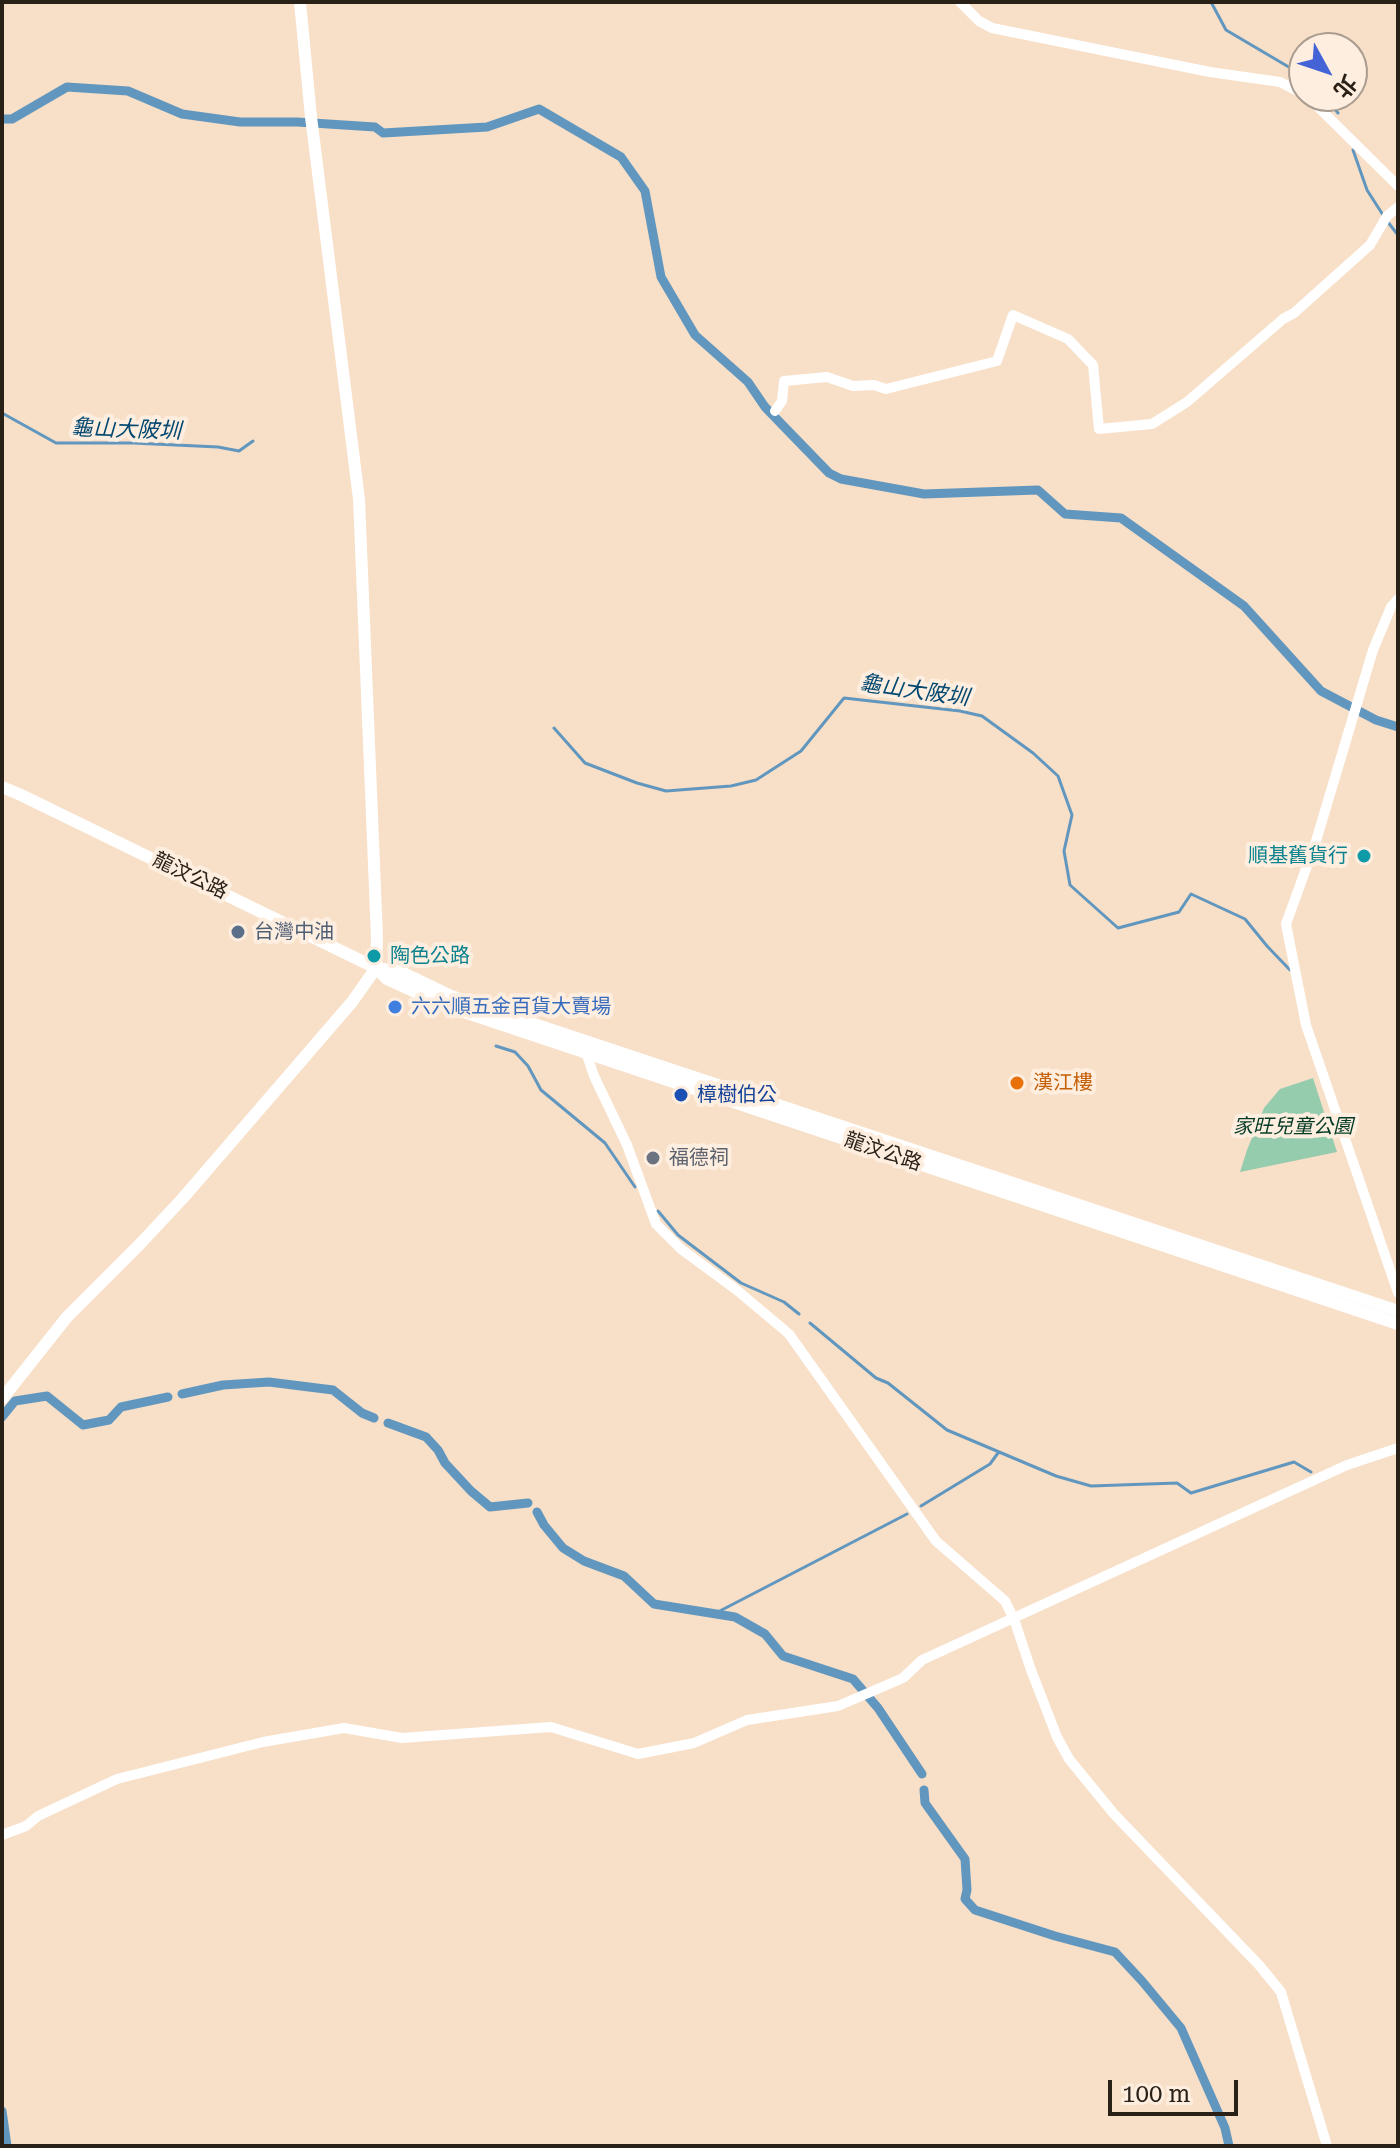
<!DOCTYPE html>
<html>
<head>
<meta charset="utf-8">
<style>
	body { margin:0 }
	#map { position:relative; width:1400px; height:2148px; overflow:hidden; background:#f8dfc7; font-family:"Roboto Serif","Noto Sans TC",serif }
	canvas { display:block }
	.frame { position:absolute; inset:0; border:4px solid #292017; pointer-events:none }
	.north { position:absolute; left:1288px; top:32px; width:80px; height:80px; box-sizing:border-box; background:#feeee0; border:2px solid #a99c90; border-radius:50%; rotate:130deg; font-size:22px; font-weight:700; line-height:32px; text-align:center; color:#292017 }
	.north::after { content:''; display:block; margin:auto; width:28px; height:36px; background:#4463d6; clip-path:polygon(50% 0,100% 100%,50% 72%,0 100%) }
	.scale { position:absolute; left:1108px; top:2080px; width:130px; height:36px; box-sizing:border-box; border:4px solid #292017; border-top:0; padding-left:10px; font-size:24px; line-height:28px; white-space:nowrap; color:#292017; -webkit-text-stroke:6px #feeee0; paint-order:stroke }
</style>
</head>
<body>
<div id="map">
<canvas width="1400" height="2148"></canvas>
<div class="frame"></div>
<div class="north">北</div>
<div class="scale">100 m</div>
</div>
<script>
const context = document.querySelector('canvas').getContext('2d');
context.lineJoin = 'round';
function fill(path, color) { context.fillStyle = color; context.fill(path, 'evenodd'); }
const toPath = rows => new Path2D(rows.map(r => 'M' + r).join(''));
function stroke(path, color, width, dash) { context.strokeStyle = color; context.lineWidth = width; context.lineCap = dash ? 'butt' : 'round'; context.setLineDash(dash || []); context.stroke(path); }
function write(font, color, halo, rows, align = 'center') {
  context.font = font + ' "Roboto Serif","Noto Sans TC",serif'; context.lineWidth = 8; context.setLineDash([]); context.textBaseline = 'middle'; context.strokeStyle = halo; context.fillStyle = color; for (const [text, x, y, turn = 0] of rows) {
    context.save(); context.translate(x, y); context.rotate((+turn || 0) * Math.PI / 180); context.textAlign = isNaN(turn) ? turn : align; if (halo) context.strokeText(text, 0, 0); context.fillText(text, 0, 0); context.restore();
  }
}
fill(toPath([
	[1313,1078,1337,1152,1240,1172,1247,1150,1264,1108,1280,1089]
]), '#95ccae');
stroke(toPath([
	[1211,2,1226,30,1304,76],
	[1324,96,1338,113],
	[1353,150,1367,190,1383,215],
	[1387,221,1398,235],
	[2,413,56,443,133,443,218,447,239,451,253,441],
	[554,728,585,763,637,783,666,791,731,786,756,780,801,751,844,698,960,711,982,716,1033,753,1058,776,1072,815,1064,851,1070,885,1118,928,1179,912,1191,894,1245,919,1267,946,1290,970],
	[496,1046,515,1052,528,1066,541,1090,605,1143,635,1187],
	[658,1211,678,1235,741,1283,784,1302,799,1314],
	[810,1323,876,1378,888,1383,947,1430,1056,1476,1091,1486,1177,1483,1191,1493,1294,1462,1311,1472],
	[921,1506,990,1464,998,1453],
	[714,1614,907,1514]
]), '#6197bf', 3);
stroke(toPath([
	[2,119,12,119,67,87,128,91,182,114,240,122,297,122,375,127,383,133,487,127,539,109,621,157,645,191,661,277,695,335,748,382,765,407,829,473,841,479,924,494,1038,490,1065,514,1121,518,1244,606,1321,691,1376,720,1398,727],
	[182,1394,223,1385,269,1382,333,1390,362,1413,374,1418],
	[2,1417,15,1401,47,1396,83,1425,109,1420,121,1407,168,1397],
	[388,1423,426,1437,438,1450,445,1463,471,1491,490,1507,528,1503],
	[537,1512,544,1525,563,1548,584,1561,624,1576,654,1604,735,1617,765,1634,783,1656,853,1679,878,1708,922,1774],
	[924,1790,925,1803,965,1859,967,1890,965,1899,975,1910,1055,1936,1115,1952,1142,1981,1181,2028,1225,2128,1229,2146],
	[2,2111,7,2146]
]), '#6197bf', 9);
stroke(toPath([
	[960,2,979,21,992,28,1210,72,1280,82,1304,94],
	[1307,96,1398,186],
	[775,411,782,401,784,381,827,377,853,386,874,385,886,389,997,361,1013,315,1068,339,1093,365,1099,429,1152,424,1187,402,1283,319,1294,313,1370,245,1387,216,1398,207],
	[1398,599,1391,607,1373,650,1316,841,1286,924,1306,1025,1398,1293],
	[589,1048,587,1055,594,1076,627,1145,656,1224,681,1249,738,1291,789,1334,936,1541,1005,1601,1014,1619,1031,1670,1057,1737,1069,1759,1114,1814,1259,1965,1281,1992,1327,2146],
	[2,1835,26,1826,38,1816,117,1779,263,1742,344,1728,402,1738,551,1727,638,1754,694,1743,747,1720,838,1706,903,1678,922,1660,1347,1465,1398,1448]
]), '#fff', 10);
stroke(toPath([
	[2,787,21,795,376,968,401,972,451,996,510,1016,1398,1311],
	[376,968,387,979,446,1006,1398,1324],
	[2,1399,67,1317,140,1244,183,1198,352,1002,376,968,377,938,359,499,311,117,300,2]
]), '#fff', 12);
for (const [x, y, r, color] of [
	[1364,856,8,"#0f9aa8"],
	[238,932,8,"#5c6f8a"],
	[374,956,8,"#0f9aa8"],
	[395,1007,8,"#3f7fe0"],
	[1017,1083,8,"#e8710a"],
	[681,1095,8,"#1a4fb4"],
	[653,1158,8,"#6b7280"]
]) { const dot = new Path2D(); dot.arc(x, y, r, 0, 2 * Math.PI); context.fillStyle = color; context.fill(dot); stroke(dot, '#feeee0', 3); }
write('20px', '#0d838f', '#feeee0', [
	["順基舊貨行",1348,856],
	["陶色公路",390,956,"left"]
], 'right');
write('20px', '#292017', '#feeee0', [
	["龍汶公路",190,876,26],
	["龍汶公路",883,1152,19]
]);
write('20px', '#4e5e75', '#feeee0', [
	["台灣中油",254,932]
], 'left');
write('20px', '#366cbe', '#feeee0', [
	["六六順五金百貨大賣場",411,1007]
], 'left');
write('20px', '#c56008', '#feeee0', [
	["漢江樓",1033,1083]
], 'left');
write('20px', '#164399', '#feeee0', [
	["樟樹伯公",697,1095]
], 'left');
write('italic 20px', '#003923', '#feeee0', [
	["家旺兒童公園",1293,1127]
]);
write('20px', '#5b616d', '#feeee0', [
	["福德祠",669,1158]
], 'left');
write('italic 22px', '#044971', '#feeee0', [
	["龜山大陂圳",126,430,2],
	["龜山大陂圳",914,691,8]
]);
</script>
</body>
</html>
